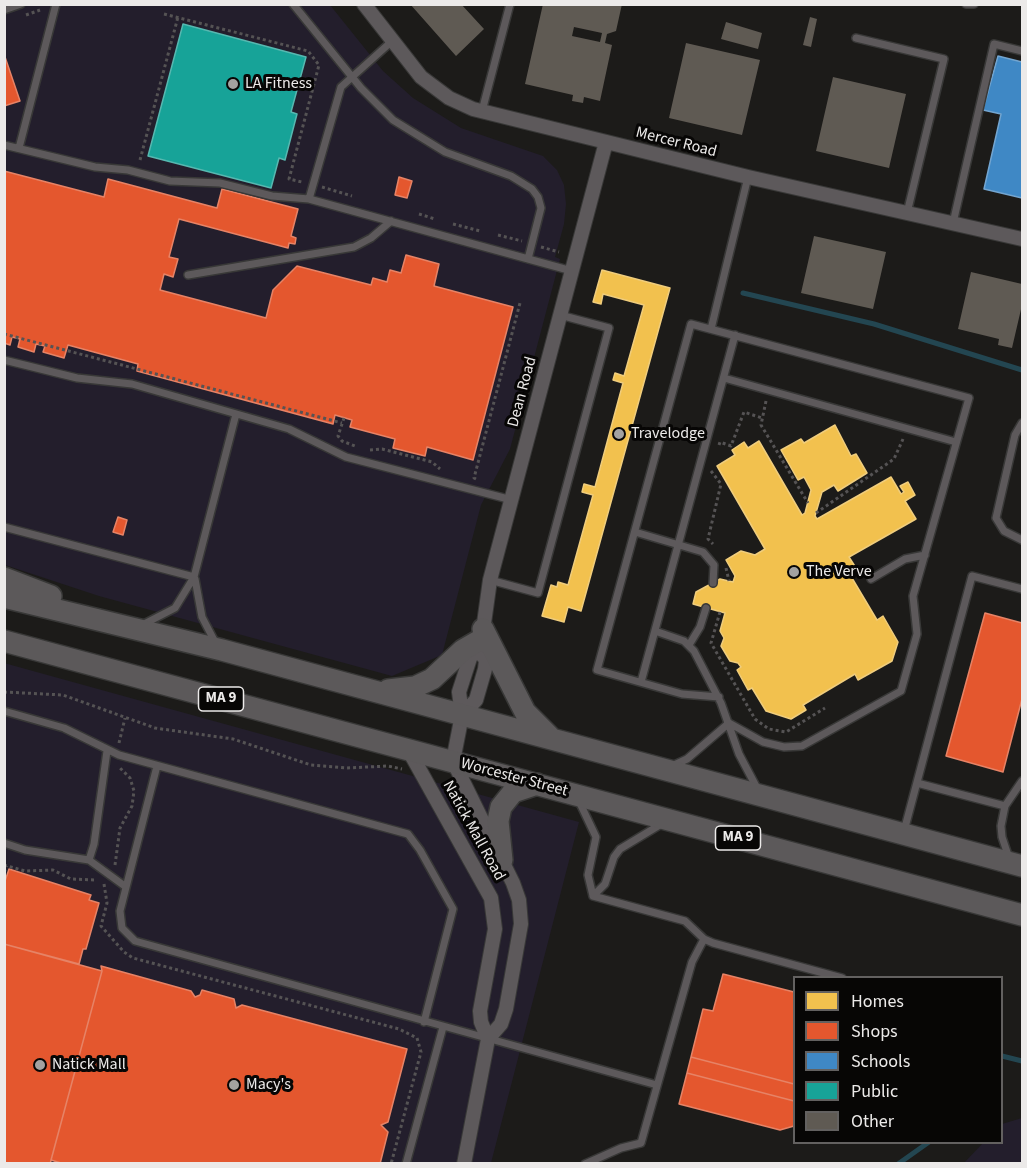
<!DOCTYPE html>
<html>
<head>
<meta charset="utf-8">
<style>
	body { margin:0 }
	#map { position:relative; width:1027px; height:1168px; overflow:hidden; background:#1c1b19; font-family:"Source Sans 3",sans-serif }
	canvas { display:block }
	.frame { position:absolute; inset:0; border:6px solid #eceae9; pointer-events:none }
	.legend { position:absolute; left:793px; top:976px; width:210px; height:168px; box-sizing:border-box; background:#070605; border:2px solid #636160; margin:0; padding:8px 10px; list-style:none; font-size:18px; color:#eceae9 }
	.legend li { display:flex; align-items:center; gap:12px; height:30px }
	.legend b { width:30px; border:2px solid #636160 }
</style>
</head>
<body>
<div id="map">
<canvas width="1027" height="1168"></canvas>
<div class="frame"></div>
<ul class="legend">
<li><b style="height:16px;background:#f2c14e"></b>Homes</li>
<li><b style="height:16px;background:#e4572e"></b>Shops</li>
<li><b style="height:16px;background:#3f88c5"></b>Schools</li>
<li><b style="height:16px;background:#17a398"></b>Public</li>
<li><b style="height:16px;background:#5f5a53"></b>Other</li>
</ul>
</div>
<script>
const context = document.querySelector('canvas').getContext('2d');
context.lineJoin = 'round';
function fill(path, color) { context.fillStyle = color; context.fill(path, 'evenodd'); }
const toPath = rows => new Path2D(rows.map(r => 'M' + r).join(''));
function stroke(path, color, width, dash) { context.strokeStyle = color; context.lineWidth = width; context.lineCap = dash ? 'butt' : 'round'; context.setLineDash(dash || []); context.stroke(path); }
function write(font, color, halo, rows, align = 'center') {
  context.font = font + ' "Source Sans 3",sans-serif'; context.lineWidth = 6; context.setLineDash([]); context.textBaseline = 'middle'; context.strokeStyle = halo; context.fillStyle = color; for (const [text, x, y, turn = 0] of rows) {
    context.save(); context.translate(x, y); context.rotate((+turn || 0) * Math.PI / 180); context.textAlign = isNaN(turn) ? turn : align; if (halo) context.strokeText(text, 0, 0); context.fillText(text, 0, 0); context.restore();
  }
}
fill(toPath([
	[5,5,330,5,383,71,413,98,461,128,543,156,557,170,564,185,566,204,564,224,555,257,560,259,510,449,481,505,442,655,392,676,99,596,5,565],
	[4,663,579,822,491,1163,5,1163],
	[1022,1118,1022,1163,964,1163,983,1143,1002,1142,1002,1124]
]), '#231e2c');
const homes = toPath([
	[602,270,670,288,581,611,568,607,564,622,542,616,551,585,557,587,558,582,568,585,593,495,582,492,584,484,595,487,623,383,613,380,615,373,624,376,644,305,603,294,601,304,593,302,602,270],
	[835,425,851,456,856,454,867,473,838,491,834,485,822,492,815,516,817,519,891,477,901,494,904,492,900,486,908,482,915,495,905,501,916,519,849,557,856,568,852,578,877,620,883,616,898,642,892,661,858,680,855,674,803,705,806,710,791,719,766,711,752,688,748,690,737,670,741,667,738,663,730,661,721,646,724,638,720,631,725,613,693,604,696,592,720,579,733,582,735,576,726,560,741,551,755,555,765,549,717,466,735,455,732,450,744,442,748,448,759,441,802,515,805,513,811,490,804,477,798,480,781,450,801,439,804,443,835,425]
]);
fill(homes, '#f2c14e');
stroke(homes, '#f0cd7c', 1.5);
const shops = toPath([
	[4,54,20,101,4,106,4,54],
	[4,171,104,197,108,179,217,208,222,189,298,209,291,236,296,238,295,244,289,243,288,248,179,219,169,257,178,259,173,277,164,274,160,290,266,318,273,290,297,266,371,285,373,278,387,282,390,270,401,273,406,255,439,264,434,286,513,307,473,460,427,447,425,456,393,448,395,439,350,427,352,420,335,415,333,424,137,371,138,364,68,345,64,358,43,352,45,346,36,344,34,352,18,347,20,339,12,337,10,345,4,343,4,171],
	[399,177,412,181,407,198,395,195,399,177],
	[118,517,127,520,123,535,113,532,118,517],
	[985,613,1022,623,1022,699,1003,772,946,756,985,613],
	[9,869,91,895,89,900,99,903,86,949,83,949,79,964,4,944,4,884,9,869],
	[4,944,102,971,50,1164,4,1164,4,944],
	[101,966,191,991,195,997,200,995,202,990,234,999,236,1008,242,1005,407,1049,388,1122,381,1125,388,1132,380,1164,64,1164,51,1160,102,971,101,966],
	[723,974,794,992,794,1084,691,1057,703,1009,713,1011,723,974],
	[691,1057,794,1084,794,1101,687,1073,691,1057],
	[687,1073,794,1101,794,1126,780,1130,679,1104,687,1073]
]);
fill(shops, '#e4572e');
stroke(shops, '#e68366', 1.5);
const schools = toPath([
	[998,56,1022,62,1022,198,984,189,1001,114,983,110,998,56]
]);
fill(schools, '#3f88c5');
stroke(schools, '#73a5d0', 1.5);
const public = toPath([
	[183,24,306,57,291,112,297,114,285,160,279,158,271,188,148,156,183,24]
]);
fill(public, '#17a398');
stroke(public, '#57b8b0', 1.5);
stroke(toPath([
	[743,293,874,324,1022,370],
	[1002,1056,1022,1061],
	[898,1164,929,1142]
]), '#234651', 5);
fill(toPath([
	[410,4,461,4,484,29,456,56],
	[543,4,622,4,616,31,607,34,605,43,612,45,600,101,584,97,583,103,572,101,573,95,525,84],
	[574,27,602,33,600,42,572,36],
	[810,17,817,19,811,47,803,45],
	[726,22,762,33,758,49,721,39],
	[686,43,760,60,742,135,669,118],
	[833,77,906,94,889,168,816,151],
	[814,236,886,252,873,309,801,293],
	[971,272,1022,284,1022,305,1012,348,998,345,999,339,958,329]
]), '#5f5a53');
const service = toPath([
	[293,4,361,88,393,120,445,152,511,176,532,189,538,197,541,208,528,259],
	[966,4,974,4],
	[4,10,21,4],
	[856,38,944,59,907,213],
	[482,111,510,4],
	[4,145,95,167,128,170,170,181,220,183,272,196,309,199,572,271],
	[19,148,56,4],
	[309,199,341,87,391,42],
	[953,223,994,44,1022,51],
	[188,275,354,247,371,238,391,221],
	[711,329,748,177],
	[4,360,77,378,132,384,289,429,346,457,512,500],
	[724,378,956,442],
	[1022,423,1015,435,996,518,1004,531,1022,540],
	[4,527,194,577],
	[635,532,703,552,714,565,713,583],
	[195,579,202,617,215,642],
	[871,579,905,559,925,555],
	[490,580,538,593,609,328,560,315],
	[144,624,175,608,194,577,236,414],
	[655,631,684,641,694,651,721,703,739,754,758,790],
	[689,645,700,627,706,608],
	[641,682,735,335],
	[719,697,682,694,597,670,691,324,969,398,913,596,917,634,901,691,802,746,784,747,763,742,729,723],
	[4,711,64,728,119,755,408,834,420,850,453,909,424,1022],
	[157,766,120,911,122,928,135,941,657,1085],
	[672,766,687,759,729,723],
	[917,783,1005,806],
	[578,799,596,837,588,875,593,896],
	[904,831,972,576,1022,589],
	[4,843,25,850,89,860,126,887],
	[1009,858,1002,837,1001,826,1005,806,1022,781],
	[89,860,94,844,107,751],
	[593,896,685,921,704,939,713,943,842,978],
	[593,896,605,884,614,857,620,849,663,823],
	[406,1164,443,1027],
	[585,1164,621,1148,641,1143,692,962,704,939]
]);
const minor = toPath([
	[364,4,421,77,449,98,473,109,748,177,1022,239],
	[462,715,476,700,485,669,486,660,480,652,490,580,606,142],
	[408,749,491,898,495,929,480,1011,481,1022,488,1039],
	[464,1164,488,1039,501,1024,506,1009,521,924,519,900,513,883,453,761,462,715,459,692,471,655,480,652]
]);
const trunk = toPath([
	[4,578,51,596],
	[4,597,222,650,1022,866],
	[483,629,525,712,549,736],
	[4,641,1022,915],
	[388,690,415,687,432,679,463,650,482,639],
	[502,860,498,821,501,807,513,792,537,784]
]);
stroke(service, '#383837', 10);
stroke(minor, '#383837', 16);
stroke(trunk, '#383837', 24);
stroke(toPath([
	[164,14,308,51,319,65,289,179,302,182],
	[26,15,40,10],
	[140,160,178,17],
	[322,187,352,196],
	[419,214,435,219],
	[453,224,480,231],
	[498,235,522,241],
	[541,247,559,252],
	[4,334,342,423],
	[766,401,761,425,808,503],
	[344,418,338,436,342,441,355,446],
	[719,445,720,442,731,446,744,412,762,418],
	[370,450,382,449,432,462,440,469],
	[711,471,721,484,708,539,713,544],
	[476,479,474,478,520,303],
	[816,513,894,459,903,439],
	[726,568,729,581],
	[720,612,711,643,755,719,769,729,786,732,825,708],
	[4,692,63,695,155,728,233,739,311,765,347,768,388,766,402,769],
	[119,743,125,718],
	[4,865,25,871,53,870,71,879,95,880],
	[115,865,120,828,132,806,134,791,130,778,120,768],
	[4,872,7,866],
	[104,884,107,903,101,926,124,952,133,958,399,1029,417,1038,421,1052,391,1164]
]), '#555354', 3, [3, 3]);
stroke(service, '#5d595b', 7);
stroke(minor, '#5d595b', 14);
stroke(trunk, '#5c595a', 21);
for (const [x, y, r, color] of [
	[233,84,6,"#a3a2a0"],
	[619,434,6,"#a3a2a0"],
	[794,572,6,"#a3a2a0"],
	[40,1065,6,"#a3a2a0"],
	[234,1085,6,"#a3a2a0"]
]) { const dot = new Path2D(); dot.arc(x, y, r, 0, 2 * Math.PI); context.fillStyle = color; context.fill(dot); stroke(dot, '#070605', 2); }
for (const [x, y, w] of [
	[221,699,45],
	[738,838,45]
]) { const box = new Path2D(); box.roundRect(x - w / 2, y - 12, w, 24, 4.5); context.fillStyle = '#070605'; context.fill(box); stroke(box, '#eceae9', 1.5); }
write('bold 15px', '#eceae9', null, [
	["MA 9",221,699],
	["MA 9",738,838]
]);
write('16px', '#eceae9', '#070605', [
	["LA Fitness",245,84],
	["Travelodge",631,434],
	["The Verve",806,572],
	["Natick Mall",52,1065],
	["Macy's",246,1085]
], 'left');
write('16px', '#eceae9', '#070605', [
	["Mercer Road",676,143,14],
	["Dean Road",523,392,-75],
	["Worcester Street",514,778,15],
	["Natick Mall Road",473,831,61]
]);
</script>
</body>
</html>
